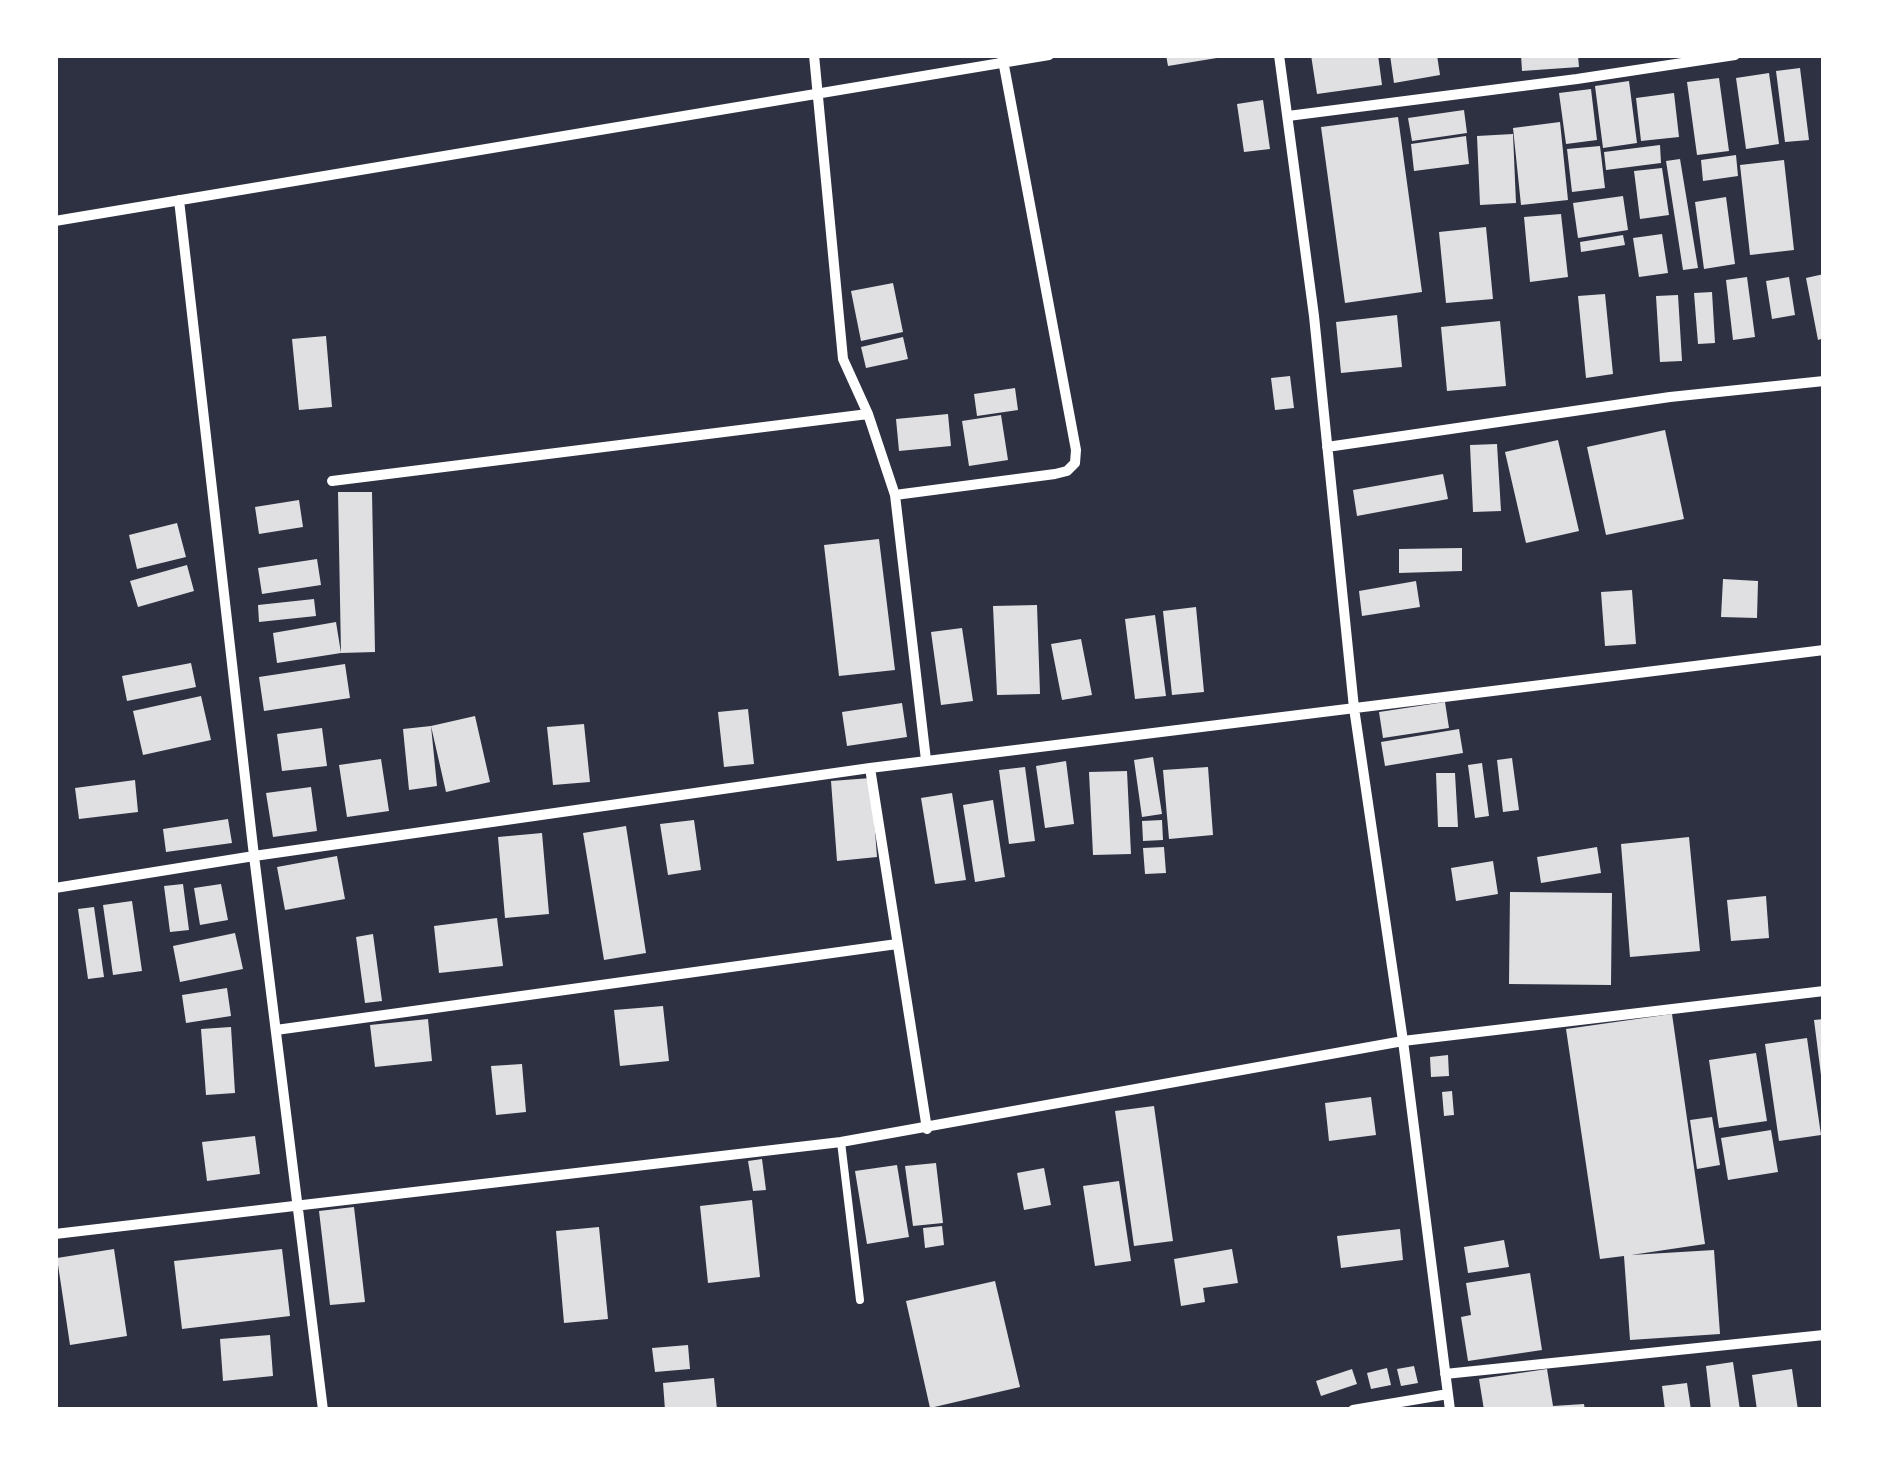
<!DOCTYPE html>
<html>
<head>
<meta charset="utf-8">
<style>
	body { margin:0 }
	#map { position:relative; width:1879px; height:1465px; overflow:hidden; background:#2d3142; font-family:Lato,sans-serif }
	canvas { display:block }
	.frame { position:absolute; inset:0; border:58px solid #fff; pointer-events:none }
</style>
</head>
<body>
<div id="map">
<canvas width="1879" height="1465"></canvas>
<div class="frame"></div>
</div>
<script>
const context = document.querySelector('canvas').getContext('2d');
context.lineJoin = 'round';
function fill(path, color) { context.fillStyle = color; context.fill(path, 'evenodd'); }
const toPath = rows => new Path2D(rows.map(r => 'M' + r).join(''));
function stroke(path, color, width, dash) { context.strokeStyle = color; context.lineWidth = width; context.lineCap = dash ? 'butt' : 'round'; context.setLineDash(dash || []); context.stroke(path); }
fill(toPath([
	[1166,55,1223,55,1223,57,1168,66],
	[1311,55,1378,55,1382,85,1317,94],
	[1390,55,1437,55,1440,75,1394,83],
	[1521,55,1578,55,1579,67,1522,71],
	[1800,68,1809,140,1785,142,1776,71],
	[1769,73,1779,144,1746,149,1736,78],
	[1719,78,1729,151,1697,155,1687,82],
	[1629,81,1637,143,1603,148,1595,86],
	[1591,89,1597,140,1566,144,1559,93],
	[1674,93,1679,137,1641,141,1636,98],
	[1263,100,1270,149,1244,152,1237,104],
	[1464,110,1467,133,1412,141,1408,118],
	[1398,117,1422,292,1345,303,1321,127],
	[1560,122,1568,200,1521,205,1513,128],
	[1513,134,1516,203,1480,205,1477,136],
	[1466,136,1469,164,1414,171,1411,144],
	[1660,145,1661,163,1606,170,1604,152],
	[1600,146,1605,188,1572,192,1567,149],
	[1736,155,1738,176,1703,181,1701,160],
	[1680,159,1698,268,1683,270,1666,161],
	[1784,160,1794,250,1750,255,1740,165],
	[1662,168,1669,215,1640,219,1634,171],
	[1623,196,1628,230,1578,238,1573,203],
	[1726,197,1735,264,1704,269,1695,202],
	[1561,214,1568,277,1530,282,1524,217],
	[1486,227,1493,299,1446,303,1439,232],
	[1662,234,1668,273,1639,277,1633,238],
	[1623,235,1625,245,1581,252,1580,242],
	[1824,274,1824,338,1818,340,1806,278],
	[1747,277,1755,337,1733,340,1726,280],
	[1789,277,1795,315,1772,319,1766,281],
	[893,283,903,332,861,341,851,291],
	[1712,292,1715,343,1698,344,1694,293],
	[1605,294,1613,374,1586,378,1578,296],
	[1678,295,1682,361,1660,362,1656,296],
	[1397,315,1402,367,1341,373,1336,322],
	[1500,321,1506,386,1447,391,1441,327],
	[326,336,332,407,299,410,292,339],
	[903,337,908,359,866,368,861,347],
	[1290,376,1294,408,1275,410,1271,378],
	[1015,388,1018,410,977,416,974,394],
	[948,414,951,446,899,451,896,419],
	[1001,415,1008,460,969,466,962,421],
	[1665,430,1684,519,1606,535,1587,447],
	[1558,440,1579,531,1526,543,1505,452],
	[1497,444,1501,511,1473,512,1470,445],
	[1443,474,1448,499,1357,516,1353,490],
	[338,492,372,492,375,652,341,653,277,663,273,633,336,622,341,653],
	[299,500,303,527,259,534,255,507],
	[177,523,186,557,137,569,129,535],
	[879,539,895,670,839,676,824,545],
	[1462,548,1462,571,1399,573,1399,549],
	[317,559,321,585,262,594,258,568],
	[187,565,194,591,138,607,130,581],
	[1723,579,1758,581,1757,618,1721,617],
	[1416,581,1420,607,1362,616,1359,591],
	[1632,590,1636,644,1605,646,1601,592],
	[314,599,316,616,259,622,258,605],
	[1037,605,1040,694,997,695,993,606],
	[1196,607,1204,692,1172,695,1163,611],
	[1155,615,1166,696,1135,699,1125,619],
	[962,628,973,701,941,705,931,632],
	[1081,639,1092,695,1062,700,1051,644],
	[191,663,196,687,127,701,122,676],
	[345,664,350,698,264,711,259,677],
	[201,696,211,740,143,755,133,711],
	[1445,702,1449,728,1383,738,1379,712],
	[902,703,907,737,847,746,842,712],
	[748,709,754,764,724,767,718,712],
	[475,716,490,782,446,792,431,726],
	[584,724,590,782,553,785,547,727],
	[431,726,437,786,409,790,403,729],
	[322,728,327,766,282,771,277,734],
	[1459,729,1463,753,1385,766,1381,742],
	[1153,757,1162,814,1142,817,1134,760],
	[1512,758,1519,810,1503,812,1497,760],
	[381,759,389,811,347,817,339,765],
	[1066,761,1074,824,1045,828,1036,766],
	[1482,763,1489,816,1475,818,1468,765],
	[1025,767,1035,841,1009,844,999,770],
	[1208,767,1213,835,1169,839,1163,770],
	[1127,771,1131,854,1093,855,1089,772],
	[1436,773,1455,773,1458,827,1438,827],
	[871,778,877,857,837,861,831,781],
	[135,780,138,812,79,819,75,788],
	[311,787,317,831,273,837,266,793],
	[952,793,966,880,935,884,921,798],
	[993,800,1005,877,975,882,963,805],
	[228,819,232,843,166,852,163,829],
	[694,820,701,870,668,875,660,824],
	[1162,820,1163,840,1143,841,1142,821],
	[626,826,646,953,604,960,583,833],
	[542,833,549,914,505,918,498,837],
	[1689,837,1700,951,1630,957,1621,844],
	[1164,847,1166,873,1145,874,1143,848],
	[1597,847,1601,873,1541,883,1537,857],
	[337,856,345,899,285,910,277,867],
	[1493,861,1498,894,1456,901,1451,868],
	[183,884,189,930,170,932,164,886],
	[221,884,228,920,200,925,194,888],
	[1510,892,1612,893,1611,985,1509,984],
	[1766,896,1769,938,1731,941,1727,900],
	[132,901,142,971,113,975,103,905],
	[94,907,104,977,88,979,78,909],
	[497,918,503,966,439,973,434,926],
	[235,933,243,969,180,982,173,946],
	[373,934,382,1001,365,1003,356,937],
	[227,988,231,1016,186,1023,182,995],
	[663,1006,669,1061,620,1066,614,1010],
	[1672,1014,1705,1244,1631,1255,1714,1250,1720,1334,1630,1340,1624,1256,1600,1259,1566,1029],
	[428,1019,432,1061,375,1067,370,1025],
	[1824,1019,1824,1083,1822,1083,1814,1020],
	[231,1027,235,1093,206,1095,201,1029],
	[1807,1038,1821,1135,1779,1141,1765,1044],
	[1756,1053,1767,1121,1719,1128,1709,1060],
	[1448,1055,1449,1076,1431,1077,1430,1057],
	[522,1064,526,1112,496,1115,491,1066],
	[1452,1091,1454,1115,1444,1116,1442,1092],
	[1371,1097,1376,1135,1329,1141,1325,1103],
	[1154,1106,1173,1241,1134,1246,1115,1111],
	[1712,1117,1720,1165,1697,1169,1690,1120],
	[1771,1130,1778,1172,1728,1180,1721,1138],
	[255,1136,260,1174,207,1181,202,1142],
	[762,1159,766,1190,753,1191,748,1161],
	[936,1163,943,1223,913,1226,905,1166],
	[897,1165,909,1237,867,1244,855,1171],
	[1044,1168,1051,1205,1024,1210,1017,1173],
	[1119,1181,1131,1261,1095,1266,1083,1186],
	[752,1200,760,1277,708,1283,700,1206],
	[354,1207,365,1302,330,1305,319,1211],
	[942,1226,944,1245,925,1248,923,1228],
	[599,1227,608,1319,564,1323,556,1231],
	[1400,1229,1403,1260,1341,1268,1337,1236],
	[1504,1240,1509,1267,1468,1273,1464,1247],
	[114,1249,127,1336,70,1345,57,1258],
	[282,1249,290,1316,182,1329,174,1261],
	[1232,1249,1238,1283,1203,1288,1205,1302,1181,1306,1174,1259],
	[1530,1273,1542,1350,1468,1361,1461,1317,1471,1315,1466,1283],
	[995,1281,1020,1387,930,1408,906,1301],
	[270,1335,273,1376,223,1381,220,1339],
	[688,1345,690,1369,655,1372,652,1348],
	[1733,1362,1740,1410,1711,1410,1706,1366],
	[1414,1366,1418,1383,1401,1386,1397,1369],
	[1387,1368,1391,1385,1371,1389,1367,1373],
	[1352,1369,1357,1384,1321,1396,1316,1381],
	[1547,1369,1553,1406,1584,1404,1585,1410,1484,1410,1479,1379],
	[1792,1369,1798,1410,1757,1410,1752,1375],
	[714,1378,717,1410,665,1410,663,1383],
	[1687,1383,1691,1410,1665,1410,1662,1386]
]), '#e0e0e3');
stroke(toPath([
	[841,1142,860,1300]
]), '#fff', 8);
stroke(toPath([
	[814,55,843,359,868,414,895,495,926,760],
	[1279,55,1314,316,1354,708,1403,1041,1450,1410],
	[1288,116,1577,79,1735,55],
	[179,200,254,856,323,1410],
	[55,221,1049,55],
	[1327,447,1670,397,1824,381],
	[332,481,868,414],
	[895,495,1055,474,1067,471,1075,463,1076,450,1002,55],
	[870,768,1824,650],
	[55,888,254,856,870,768,927,1129],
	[276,1030,897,944],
	[55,1234,841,1142,1403,1041,1824,991],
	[1445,1374,1824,1335],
	[1353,1410,1448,1394]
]), '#fff', 10);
</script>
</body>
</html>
